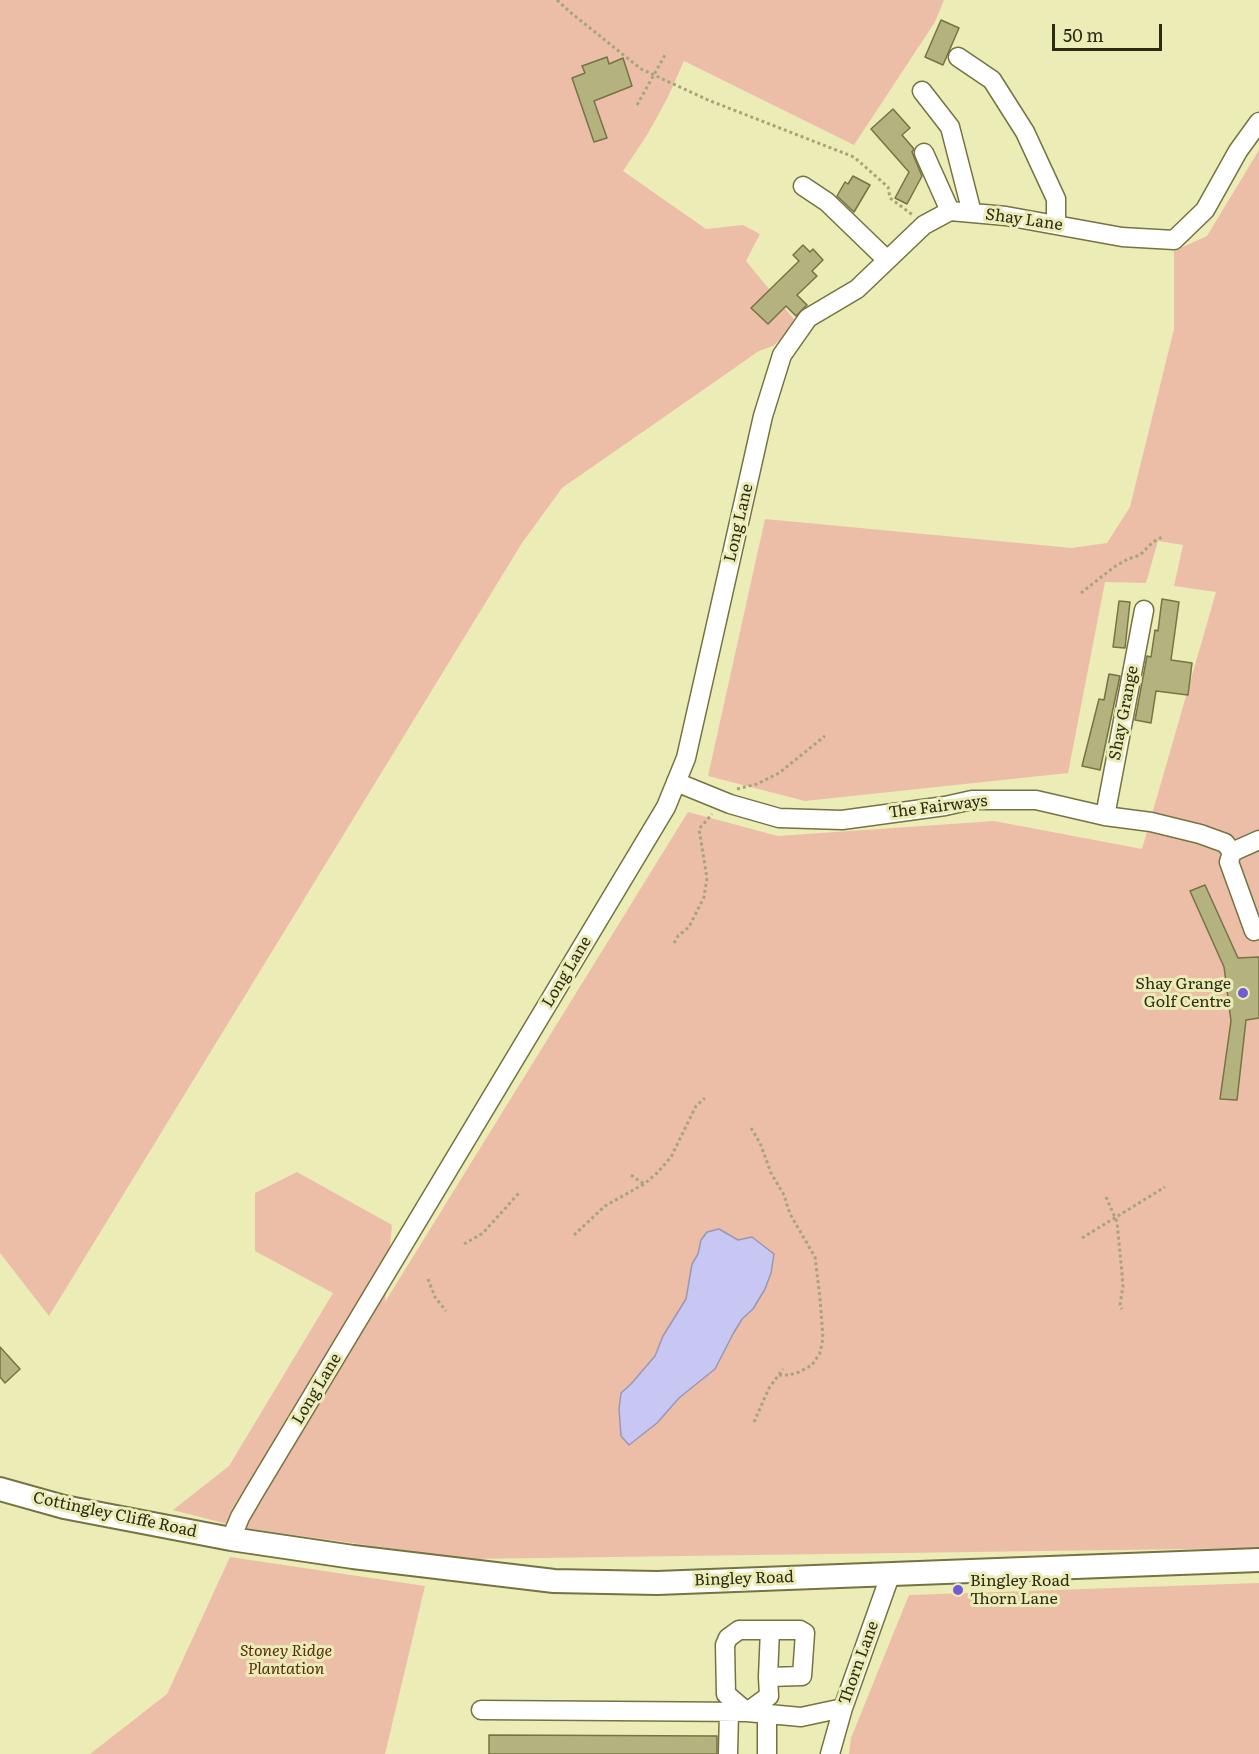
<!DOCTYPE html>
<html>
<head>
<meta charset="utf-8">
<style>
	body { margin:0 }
	#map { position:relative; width:1259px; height:1754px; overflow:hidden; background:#ececb6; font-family:Literata,serif }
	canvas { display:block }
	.scale { position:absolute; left:1052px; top:24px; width:110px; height:27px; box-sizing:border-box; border:3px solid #2c2b16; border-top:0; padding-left:8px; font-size:18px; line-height:21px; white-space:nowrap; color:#2c2b16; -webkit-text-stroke:4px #ececb6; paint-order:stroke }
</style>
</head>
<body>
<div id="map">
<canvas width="1259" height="1754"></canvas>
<div class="scale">50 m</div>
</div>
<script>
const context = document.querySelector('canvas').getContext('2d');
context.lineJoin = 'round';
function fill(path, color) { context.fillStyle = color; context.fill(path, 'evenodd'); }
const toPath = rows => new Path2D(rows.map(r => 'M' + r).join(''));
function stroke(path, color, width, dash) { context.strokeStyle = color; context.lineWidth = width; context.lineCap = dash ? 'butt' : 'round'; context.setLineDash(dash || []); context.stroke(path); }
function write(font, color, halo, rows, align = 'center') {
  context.font = font + ' Literata,serif'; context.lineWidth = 6; context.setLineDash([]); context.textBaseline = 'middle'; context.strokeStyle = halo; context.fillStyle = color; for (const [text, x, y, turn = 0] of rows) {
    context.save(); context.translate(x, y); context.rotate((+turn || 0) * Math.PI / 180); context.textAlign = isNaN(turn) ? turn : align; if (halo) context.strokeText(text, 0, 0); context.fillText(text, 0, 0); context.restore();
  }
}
fill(toPath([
	[0,0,944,0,935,22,854,145,684,61,667,99,647,135,623,171,706,229,743,225,760,234,746,261,798,324,773,346,759,351,562,488,522,543,49,1316,0,1253],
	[1259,150,1259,1548,468,1559,243,1528,173,1510,229,1466,333,1293,255,1251,255,1193,297,1172,392,1225,385,1302,688,812,778,836,994,821,1142,849,1216,592,1174,586,1183,545,1158,541,1146,583,1105,582,1068,773,805,801,708,776,765,519,1072,548,1107,543,1130,507,1174,329,1174,251,1207,236],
	[230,1557,425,1586,385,1754,90,1754,167,1694],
	[1259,1583,1259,1754,849,1754,851,1738,909,1595]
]), '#edbea7');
const water = toPath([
	[719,1229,738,1240,752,1237,774,1254,771,1273,765,1289,753,1309,742,1319,733,1334,715,1369,679,1398,657,1423,629,1445,621,1436,619,1409,621,1393,631,1384,655,1356,663,1336,686,1299,692,1264,698,1254,701,1240,707,1232,719,1229]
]);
fill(water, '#c8c6f3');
stroke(water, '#9998b1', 1.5);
const building = toPath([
	[941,20,959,28,943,65,925,57,941,20],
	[607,57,609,64,623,58,632,86,594,101,607,138,594,142,572,78,585,73,582,66,607,57],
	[893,109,910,128,902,135,914,149,912,152,922,176,907,204,895,198,909,172,871,129,893,109],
	[853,176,870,185,854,212,837,196,845,182,848,184,853,176],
	[803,245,810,252,813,249,823,260,812,271,817,276,797,295,807,305,796,316,786,306,768,324,751,308,799,261,793,255,803,245],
	[1162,599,1179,602,1171,660,1192,663,1188,695,1156,691,1151,723,1135,720,1147,656,1151,657,1155,630,1158,631,1162,599],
	[1119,601,1130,602,1125,648,1113,647,1119,601],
	[1109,674,1120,676,1100,770,1082,766,1099,699,1104,700,1109,674],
	[1205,885,1238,958,1259,957,1259,1018,1246,1020,1237,1100,1220,1099,1231,1021,1224,967,1190,891,1205,885],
	[0,1347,20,1369,5,1383,0,1377,0,1347],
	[489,1735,717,1736,717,1754,489,1754,489,1735]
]);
fill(building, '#b4b37f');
stroke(building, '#767442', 1.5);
const minor = toPath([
	[958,57,992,80,1025,132,1056,199,1056,225],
	[922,91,950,127,972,213],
	[924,153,950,211],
	[803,186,827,202,887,260],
	[676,782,730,804,779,818,842,820,945,806,972,800,1036,800,1105,816,1151,822,1200,834,1225,843,1232,852],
	[1105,816,1144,610],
	[1259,840,1232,852,1229,862,1254,931,1259,929],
	[231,1539,240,1517,254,1493,666,807,686,758,763,416,782,355,808,318,857,289,924,225,950,211,1006,216,1122,237,1174,240,1205,210,1238,151,1259,122],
	[739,1630,800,1630,805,1633,802,1676,768,1677,769,1696,747,1712,726,1694,725,1645,728,1638,739,1630],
	[768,1677,770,1630],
	[481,1710,747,1712,801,1717,843,1708],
	[767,1714,767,1754],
	[728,1754,729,1712],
	[830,1754,843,1708,891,1573]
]);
const major = toPath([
	[0,1489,64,1507,231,1539,353,1557,554,1581,657,1583,1259,1560]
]);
stroke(minor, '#757341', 21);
stroke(major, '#757341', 26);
stroke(toPath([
	[557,0,570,12,641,69,708,100,854,157,888,187,890,198,914,216],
	[637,105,665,55],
	[1081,593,1114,567,1128,559,1140,555,1153,542,1162,537],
	[737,789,757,784,779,773,825,736],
	[674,943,678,936,689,927,704,897,707,878,699,829,712,814],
	[751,1128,760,1143,771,1173,784,1195,790,1214,815,1257,820,1298,823,1338,820,1353,812,1365,799,1372,789,1375,778,1375],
	[631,1175,644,1184],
	[1106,1197,1117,1222,1121,1263,1123,1286,1120,1305,1122,1309],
	[574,1235,605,1206,644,1184,657,1173,671,1157,696,1106,705,1098],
	[1082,1238,1165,1187],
	[464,1244,483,1233,519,1193],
	[428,1279,435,1297,446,1311],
	[754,1422,769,1388,783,1369]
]), '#a5a57b', 3, [3, 3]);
stroke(minor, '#fff', 18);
stroke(major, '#fff', 22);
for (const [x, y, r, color] of [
	[1243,993,6,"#715cd6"],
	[958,1590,6,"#715cd6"]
]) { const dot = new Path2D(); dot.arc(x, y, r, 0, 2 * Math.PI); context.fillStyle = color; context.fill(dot); stroke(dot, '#ececb6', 2); }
write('16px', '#2c2b16', '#ececb6', [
	["Shay Lane",1024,220,8],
	["Long Lane",739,523,-77],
	["Shay Grange",1124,713,-79],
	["The Fairways",938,807,-7],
	["Long Lane",567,972,-59],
	["Long Lane",317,1389,-59],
	["Cottingley Cliffe Road",115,1515,12],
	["Bingley Road",744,1579,-2],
	["Thorn Lane",859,1663,-70]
]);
write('16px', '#2c2b16', '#ececb6', [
	["Shay Grange",1231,984],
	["Golf Centre",1231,1002],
	["Bingley Road",970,1581,"left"],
	["Thorn Lane",970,1599,"left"]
], 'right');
write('italic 16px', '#5b2b10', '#ececb6', [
	["Stoney Ridge",286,1651],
	["Plantation",286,1669]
]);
</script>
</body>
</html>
